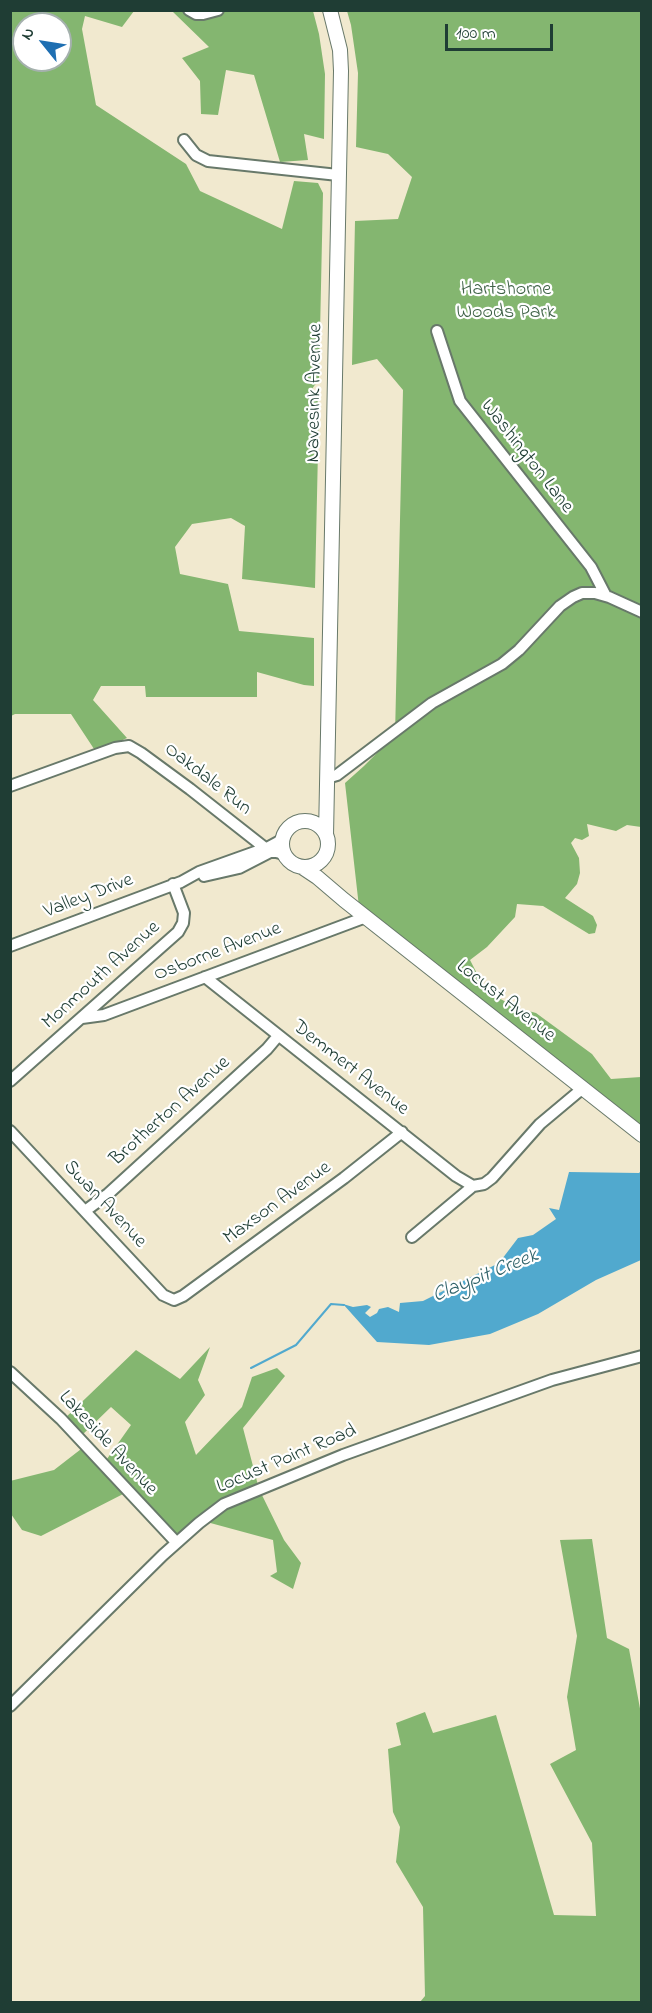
<!DOCTYPE html>
<html>
<head>
<meta charset="utf-8">
<style>
	body { margin:0 }
	#map { position:relative; width:652px; height:2013px; overflow:hidden; background:#f1e9cf; font-family:"Indie Flower",sans-serif }
	canvas { display:block }
	.frame { position:absolute; inset:0; border:12px solid #1f3d34; pointer-events:none }
	.north { position:absolute; left:12px; top:12px; width:60px; height:60px; box-sizing:border-box; background:#fff; border:2px solid #a5b1ae; border-radius:50%; rotate:300deg; font-size:16px; font-weight:700; line-height:24px; text-align:center; color:#1f3d34 }
	.north::after { content:''; display:block; margin:auto; width:21px; height:27px; background:#1f6fb2; clip-path:polygon(50% 0,100% 100%,50% 72%,0 100%) }
	.scale { position:absolute; left:445px; top:24px; width:108px; height:27px; box-sizing:border-box; border:3px solid #1f3d34; border-top:0; padding-left:8px; font-size:18px; line-height:21px; white-space:nowrap; color:#1f3d34; -webkit-text-stroke:4px #fff; paint-order:stroke }
</style>
</head>
<body>
<div id="map">
<canvas width="652" height="2013"></canvas>
<div class="frame"></div>
<div class="north">N</div>
<div class="scale">100 m</div>
</div>
<script>
const context = document.querySelector('canvas').getContext('2d');
context.lineJoin = 'round';
function fill(path, color) { context.fillStyle = color; context.fill(path, 'evenodd'); }
const toPath = rows => new Path2D(rows.map(r => 'M' + r).join(''));
function stroke(path, color, width, dash) { context.strokeStyle = color; context.lineWidth = width; context.lineCap = dash ? 'butt' : 'round'; context.setLineDash(dash || []); context.stroke(path); }
function write(font, color, halo, rows, align = 'center') {
  context.font = font + ' "Indie Flower",sans-serif'; context.lineWidth = 4.5; context.setLineDash([]); context.textBaseline = 'middle'; context.strokeStyle = halo; context.fillStyle = color; for (const [text, x, y, turn = 0] of rows) {
    context.save(); context.translate(x, y); context.rotate((+turn || 0) * Math.PI / 180); context.textAlign = isNaN(turn) ? turn : align; if (halo) context.strokeText(text, 0, 0); context.fillText(text, 0, 0); context.restore();
  }
}
fill(toPath([
	[11,11,134,11,122,27,85,16,82,29,96,105,186,164,200,191,282,229,294,181,318,183,323,193,319,379,312,389,319,404,315,588,242,579,245,526,231,518,192,524,175,547,180,574,228,584,239,631,314,638,314,686,304,685,257,672,257,697,146,697,145,686,101,686,93,700,127,738,96,752,71,714,15,714,11,716],
	[24,24,60,24,60,60,24,60],
	[172,11,313,11,319,34,325,74,324,139,304,134,308,160,280,162,254,75,226,70,218,115,201,114,200,81,182,58,209,47],
	[347,11,641,11,641,827,627,825,616,831,587,824,589,836,582,840,575,838,571,843,579,858,580,873,577,884,565,898,593,916,597,925,595,933,589,934,543,906,517,904,515,917,487,947,470,960,486,991,517,1008,536,1013,592,1054,611,1079,641,1077,641,1127,359,907,345,783,364,766,395,735,403,390,377,359,352,365,355,221,398,219,412,177,388,154,356,147,358,73,351,25],
	[210,1347,198,1380,205,1395,185,1422,196,1455,242,1407,252,1377,277,1368,285,1376,243,1428,259,1489,284,1540,301,1563,293,1589,270,1576,277,1572,273,1540,203,1521,178,1541,129,1491,41,1536,22,1530,11,1514,10,1481,54,1470,85,1446,102,1466,131,1425,111,1407,79,1438,63,1420,136,1350,180,1379],
	[592,1539,607,1638,629,1649,641,1714,641,2002,420,2002,425,1996,423,1907,396,1862,400,1827,393,1812,388,1749,401,1745,396,1723,425,1712,433,1733,496,1715,554,1915,596,1916,592,1843,550,1764,576,1750,567,1697,577,1636,560,1540]
]), '#84b670');
fill(toPath([
	[641,1171,641,1260,596,1280,538,1314,490,1334,429,1345,377,1342,343,1304,353,1307,367,1305,371,1307,365,1313,370,1317,377,1313,379,1309,388,1307,399,1312,400,1303,423,1301,499,1263,518,1238,533,1235,556,1219,549,1208,559,1210,569,1172,639,1173]
]), '#51a9ce');
stroke(toPath([
	[251,1368,296,1345,331,1304,344,1305]
]), '#51a9ce', 2);
const minor = toPath([
	[189,10,196,14,203,14,218,10],
	[184,140,196,155,208,161,338,175],
	[437,331,460,401,591,567,606,596],
	[327,778,337,775,432,703,502,664,519,650,560,606,573,597,582,593,595,593,609,597,642,612],
	[10,786,115,748,129,746,141,753,190,789,265,848],
	[204,876,239,868,270,852,276,852,284,854],
	[10,946,181,882,199,872,269,847,282,840],
	[205,977,456,1176,473,1186],
	[82,1018,104,1015,366,917],
	[10,1081,178,932,183,923,184,913,173,884],
	[10,1131,163,1295,174,1300,183,1296,344,1178,402,1132],
	[85,1211,108,1194,267,1049,278,1036],
	[412,1237,473,1186,484,1184,492,1178,540,1124,583,1088],
	[10,1372,61,1419,176,1542],
	[10,1706,163,1555,199,1523,224,1504,343,1455,552,1380,642,1356]
]);
const major = toPath([
	'282 844a23 23 0 1 1 46 0a23 23 0 1 1-46 0Z',
	[326,835,341,71,340,50,330,10],
	[302,867,317,877,344,900,642,1135]
]);
stroke(minor, '#68796a', 14);
stroke(major, '#68796a', 16);
stroke(minor, '#fff', 10);
stroke(major, '#fff', 14);
write('20px', '#406348', '#fff', [
	["Hartshorne",506,291],
	["Woods Park",506,314]
]);
write('20px', '#1f3d34', '#fff', [
	["Navesink Avenue",316,393,-89],
	["Washington Lane",526,457,52],
	["Oakdale Run",207,780,38],
	["Valley Drive",89,897,-21],
	["Osborne Avenue",218,953,-21],
	["Monmouth Avenue",102,976,-42],
	["Locust Avenue",505,1002,38],
	["Demmert Avenue",350,1069,38],
	["Brotherton Avenue",171,1112,-42],
	["Maxson Avenue",278,1204,-36],
	["Swan Avenue",104,1205,47],
	["Lakeside Avenue",107,1444,47],
	["Locust Point Road",287,1460,-23]
]);
write('italic 21px', '#30636a', '#fff', [
	["Claypit Creek",486,1277,-22]
]);
</script>
</body>
</html>
